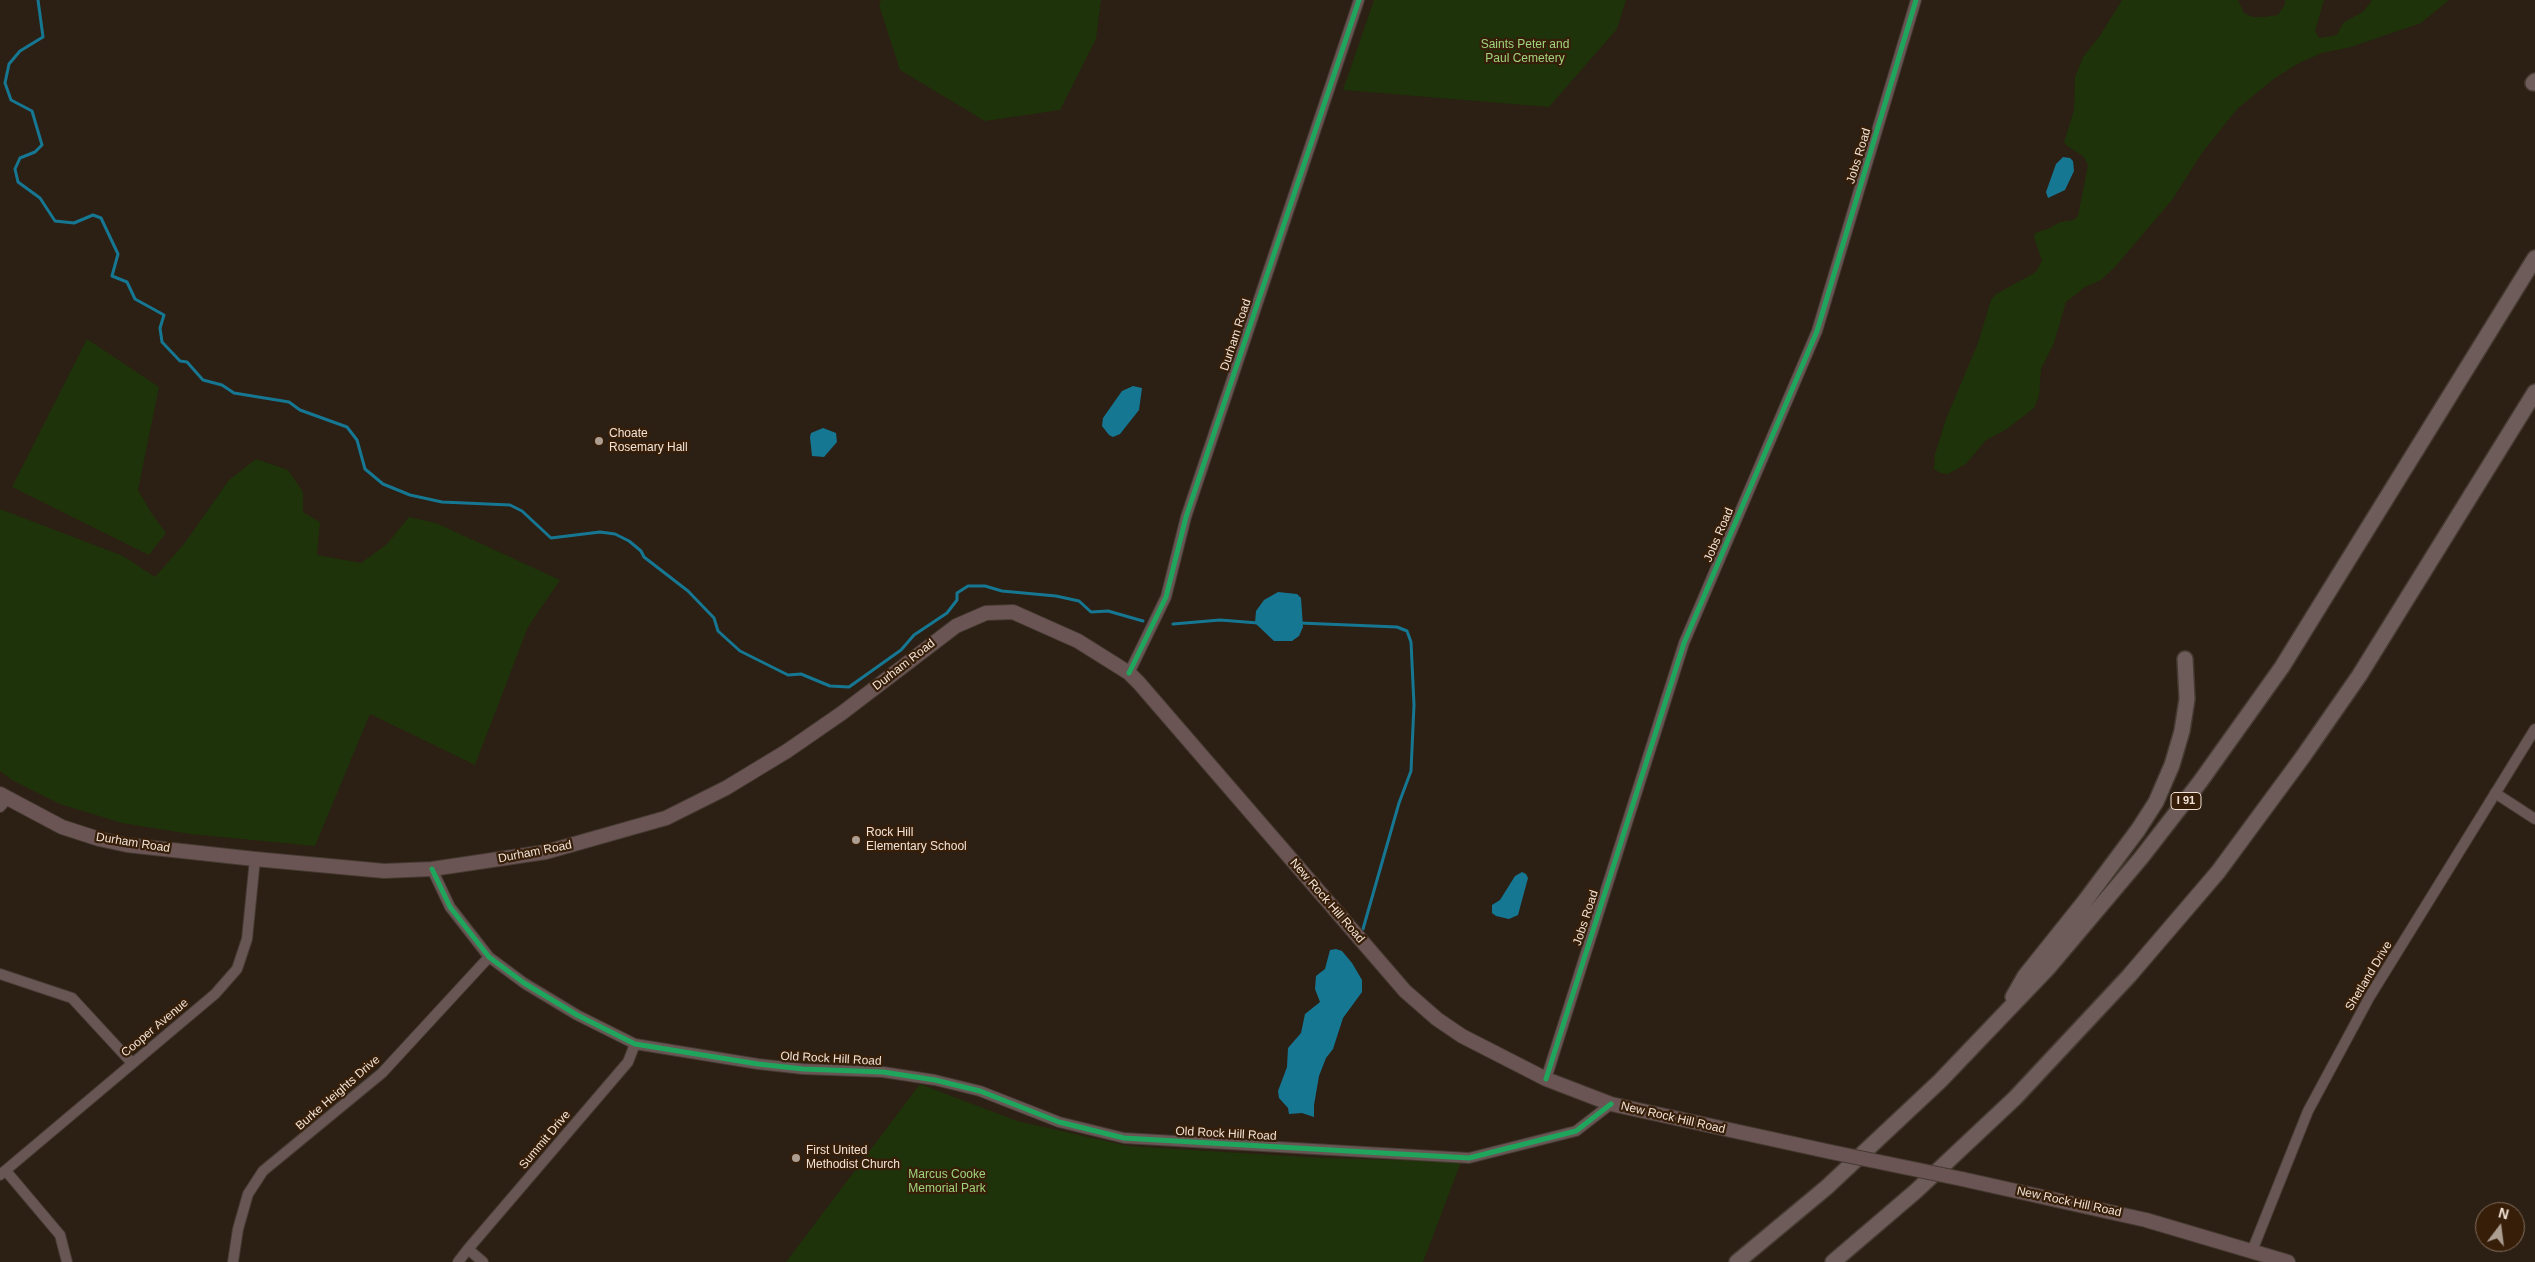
<!DOCTYPE html>
<html>
<head>
<meta charset="utf-8">
<style>
	body { margin:0 }
	#map { position:relative; width:2535px; height:1262px; overflow:hidden; background:#2c1f14; font-family:Arial,sans-serif }
	canvas { display:block }
	.north { position:absolute; left:2475px; top:1202px; width:50px; height:50px; box-sizing:border-box; background:#361e09; border:1px solid #826d5b; border-radius:50%; rotate:15deg; font-size:14px; font-weight:700; line-height:20px; text-align:center; color:#f3e3d6 }
	.north::after { content:''; display:block; margin:auto; width:18px; height:22px; background:#ad9e92; clip-path:polygon(50% 0,100% 100%,50% 72%,0 100%) }
</style>
</head>
<body>
<div id="map">
<canvas width="2535" height="1262"></canvas>
<div class="north">N</div>
</div>
<script>
const context = document.querySelector('canvas').getContext('2d');
context.lineJoin = 'round';
function fill(path, color) { context.fillStyle = color; context.fill(path, 'evenodd'); }
const toPath = rows => new Path2D(rows.map(r => 'M' + r).join(''));
function stroke(path, color, width, dash) { context.strokeStyle = color; context.lineWidth = width; context.lineCap = dash ? 'butt' : 'round'; context.setLineDash(dash || []); context.stroke(path); }
function write(font, color, halo, rows, align = 'center') {
  context.font = font + ' Arial,sans-serif'; context.lineWidth = 4.5; context.setLineDash([]); context.textBaseline = 'middle'; context.strokeStyle = halo; context.fillStyle = color; for (const [text, x, y, turn = 0] of rows) {
    context.save(); context.translate(x, y); context.rotate((+turn || 0) * Math.PI / 180); context.textAlign = isNaN(turn) ? turn : align; if (halo) context.strokeText(text, 0, 0); context.fillText(text, 0, 0); context.restore();
  }
}
fill(toPath([
	[881,0,1101,0,1096,39,1060,110,985,121,900,70,879,5],
	[1374,0,1626,0,1617,29,1549,107,1343,90],
	[2122,0,2238,0,2244,13,2253,17,2264,17,2278,15,2285,4,2285,0,2324,0,2315,31,2319,38,2337,35,2343,23,2364,11,2372,0,2449,0,2421,23,2351,47,2322,53,2299,63,2275,78,2237,109,2202,153,2172,200,2115,267,2101,280,2085,287,2066,302,2054,343,2041,369,2039,396,2034,408,2007,429,1986,440,1966,464,1948,474,1940,473,1934,469,1935,454,1946,419,1978,343,1991,300,1996,294,2036,272,2042,260,2034,238,2035,233,2050,228,2060,222,2074,220,2078,216,2088,165,2083,156,2067,146,2064,142,2074,110,2075,77,2083,57,2099,37],
	[87,339,159,387,138,490,152,514,166,533,149,555,12,487],
	[256,459,288,470,303,492,303,512,320,522,317,555,361,563,387,544,409,517,436,523,560,580,528,627,475,765,370,714,315,846,190,834,122,823,60,804,12,780,0,771,0,509,123,556,155,577,184,544,229,480],
	[920,1084,1017,1121,1128,1146,1322,1158,1461,1162,1423,1262,786,1262]
]), '#1f330a');
fill(toPath([
	[2063,157,2070,158,2073,161,2074,171,2065,190,2048,198,2046,192,2056,164],
	[1133,386,1142,388,1139,410,1120,434,1113,437,1109,435,1102,426,1103,418,1122,391],
	[823,428,836,433,837,442,824,457,812,456,810,437,811,433],
	[1278,592,1297,594,1301,598,1303,627,1299,636,1292,641,1274,641,1255,623,1256,611,1264,600],
	[1522,872,1526,874,1528,878,1518,915,1509,919,1496,916,1492,913,1492,905,1500,900,1515,876],
	[1336,949,1342,951,1352,963,1362,980,1362,992,1343,1018,1333,1049,1326,1058,1319,1076,1314,1105,1314,1117,1302,1113,1289,1114,1288,1108,1279,1098,1278,1091,1287,1067,1288,1048,1301,1033,1305,1014,1320,1002,1315,989,1316,976,1325,969,1330,950]
]), '#167793');
stroke(toPath([
	[38,0,43,37,20,51,9,64,5,83,11,100,32,111,42,145,35,152,20,158,15,169,18,182,40,198,55,221,74,223,93,215,101,218,118,254,112,276,127,282,135,299,164,315,160,328,162,342,180,361,187,362,203,380,222,385,234,393,289,402,300,410,347,427,357,440,365,469,383,484,410,495,442,502,510,505,522,511,551,538,600,532,615,534,629,541,641,551,644,557,688,591,714,618,718,631,740,651,788,675,801,674,830,686,849,687,901,650,914,635,947,613,957,600,957,593,968,586,985,586,1002,591,1056,596,1079,601,1091,612,1108,611,1143,621],
	[1300,623,1397,627,1407,631,1411,642,1414,705,1411,771,1399,803,1363,929],
	[1173,624,1220,620,1258,623]
]), '#167793', 3);
const minor = toPath([
	[1129,673,1166,597,1186,517,1359,0],
	[2495,793,2535,819],
	[0,807,7,799],
	[432,869,450,907,489,957,524,983,577,1015,635,1044,758,1064,803,1069,883,1072,935,1080,980,1091,1059,1122,1124,1138,1469,1158,1576,1131,1611,1104],
	[0,974,72,998,132,1063],
	[1546,1079,1684,643,1817,331,1916,0],
	[6,1171,60,1235,67,1262],
	[0,1175,215,994,237,969,247,939,255,859],
	[468,1249,628,1062,635,1044],
	[2252,1251,2308,1111,2370,996,2535,729],
	[233,1262,238,1229,248,1194,263,1171,382,1073,489,957],
	[458,1262,468,1249,483,1262]
]);
const major = toPath([
	[0,794,62,827,99,839,127,845,255,859,384,871,432,869,546,852,666,818,726,788,787,751,842,713,956,626,986,613,1013,612,1078,641,1129,673,1139,683,1405,991,1437,1019,1462,1036,1546,1079,1611,1104,1831,1152],
	[1962,1179,2146,1220,2288,1262]
]);
const highway = toPath([
	[2533,83,2535,81],
	[2013,997,2025,976,2085,901,2138,830,2156,802,2172,765,2182,731,2187,699,2185,659],
	[1737,1262,1827,1187,1940,1081,2049,967,2141,858,2200,782,2282,667,2535,258],
	[1833,1262,1916,1191,2015,1098,2129,976,2218,872,2302,758,2359,676,2535,392]
]);
stroke(minor, '#453a31', 12);
stroke(major, '#453a31', 16);
stroke(highway, '#453a31', 18);
stroke(minor, '#685655', 10);
stroke(major, '#6a5554', 14);
stroke(highway, '#6d5c59', 15);
const majorBridge = toPath([
	[1831,1152,1962,1179]
]);
stroke(majorBridge, '#453a31', 16, []);
stroke(majorBridge, '#6a5554', 14);
stroke(toPath([
	[1129,673,1166,597,1186,517,1359,0],
	[432,869,450,907,489,957,524,983,577,1015,635,1044,758,1064,803,1069,883,1072,935,1080,980,1091,1059,1122,1124,1138,1469,1158,1576,1131,1611,1104],
	[1546,1079,1684,643,1817,331,1916,0]
]), '#20a55d', 5);
for (const [x, y, r, color] of [
	[599,441,5,"#ad9e92"],
	[856,840,5,"#ad9e92"],
	[796,1158,5,"#ad9e92"]
]) { const dot = new Path2D(); dot.arc(x, y, r, 0, 2 * Math.PI); context.fillStyle = color; context.fill(dot); stroke(dot, '#361e09', 2); }
for (const [x, y, w] of [
	[2186,801,30]
]) { const box = new Path2D(); box.roundRect(x - w / 2, y - 8.5, w, 17, 4); context.fillStyle = '#361e09'; context.fill(box); stroke(box, '#f3e3d6', 1); }
write('bold 11px', '#f3e3d6', null, [
	["I 91",2186,801]
]);
write('12px', '#9fd57d', '#361e09', [
	["Saints Peter and",1525,45],
	["Paul Cemetery",1525,59],
	["Marcus Cooke",947,1175],
	["Memorial Park",947,1189]
]);
write('12px', '#f3e3d6', '#361e09', [
	["Jobs Road",1859,156,-73],
	["Durham Road",1236,335,-72],
	["Jobs Road",1719,535,-67],
	["Durham Road",904,665,-38],
	["Durham Road",133,843,9],
	["Durham Road",535,852,-11],
	["New Rock Hill Road",1327,901,49],
	["Jobs Road",1586,918,-72],
	["Shetland Drive",2369,976,-59],
	["Cooper Avenue",155,1028,-40],
	["Old Rock Hill Road",831,1059,3],
	["Burke Heights Drive",338,1093,-41],
	["New Rock Hill Road",1673,1118,13],
	["Old Rock Hill Road",1226,1134,3],
	["Summit Drive",545,1140,-50],
	["New Rock Hill Road",2069,1202,12]
]);
write('12px', '#f3e3d6', '#361e09', [
	["Choate",609,434],
	["Rosemary Hall",609,448],
	["Rock Hill",866,833],
	["Elementary School",866,847],
	["First United",806,1151],
	["Methodist Church",806,1165]
], 'left');
</script>
</body>
</html>
